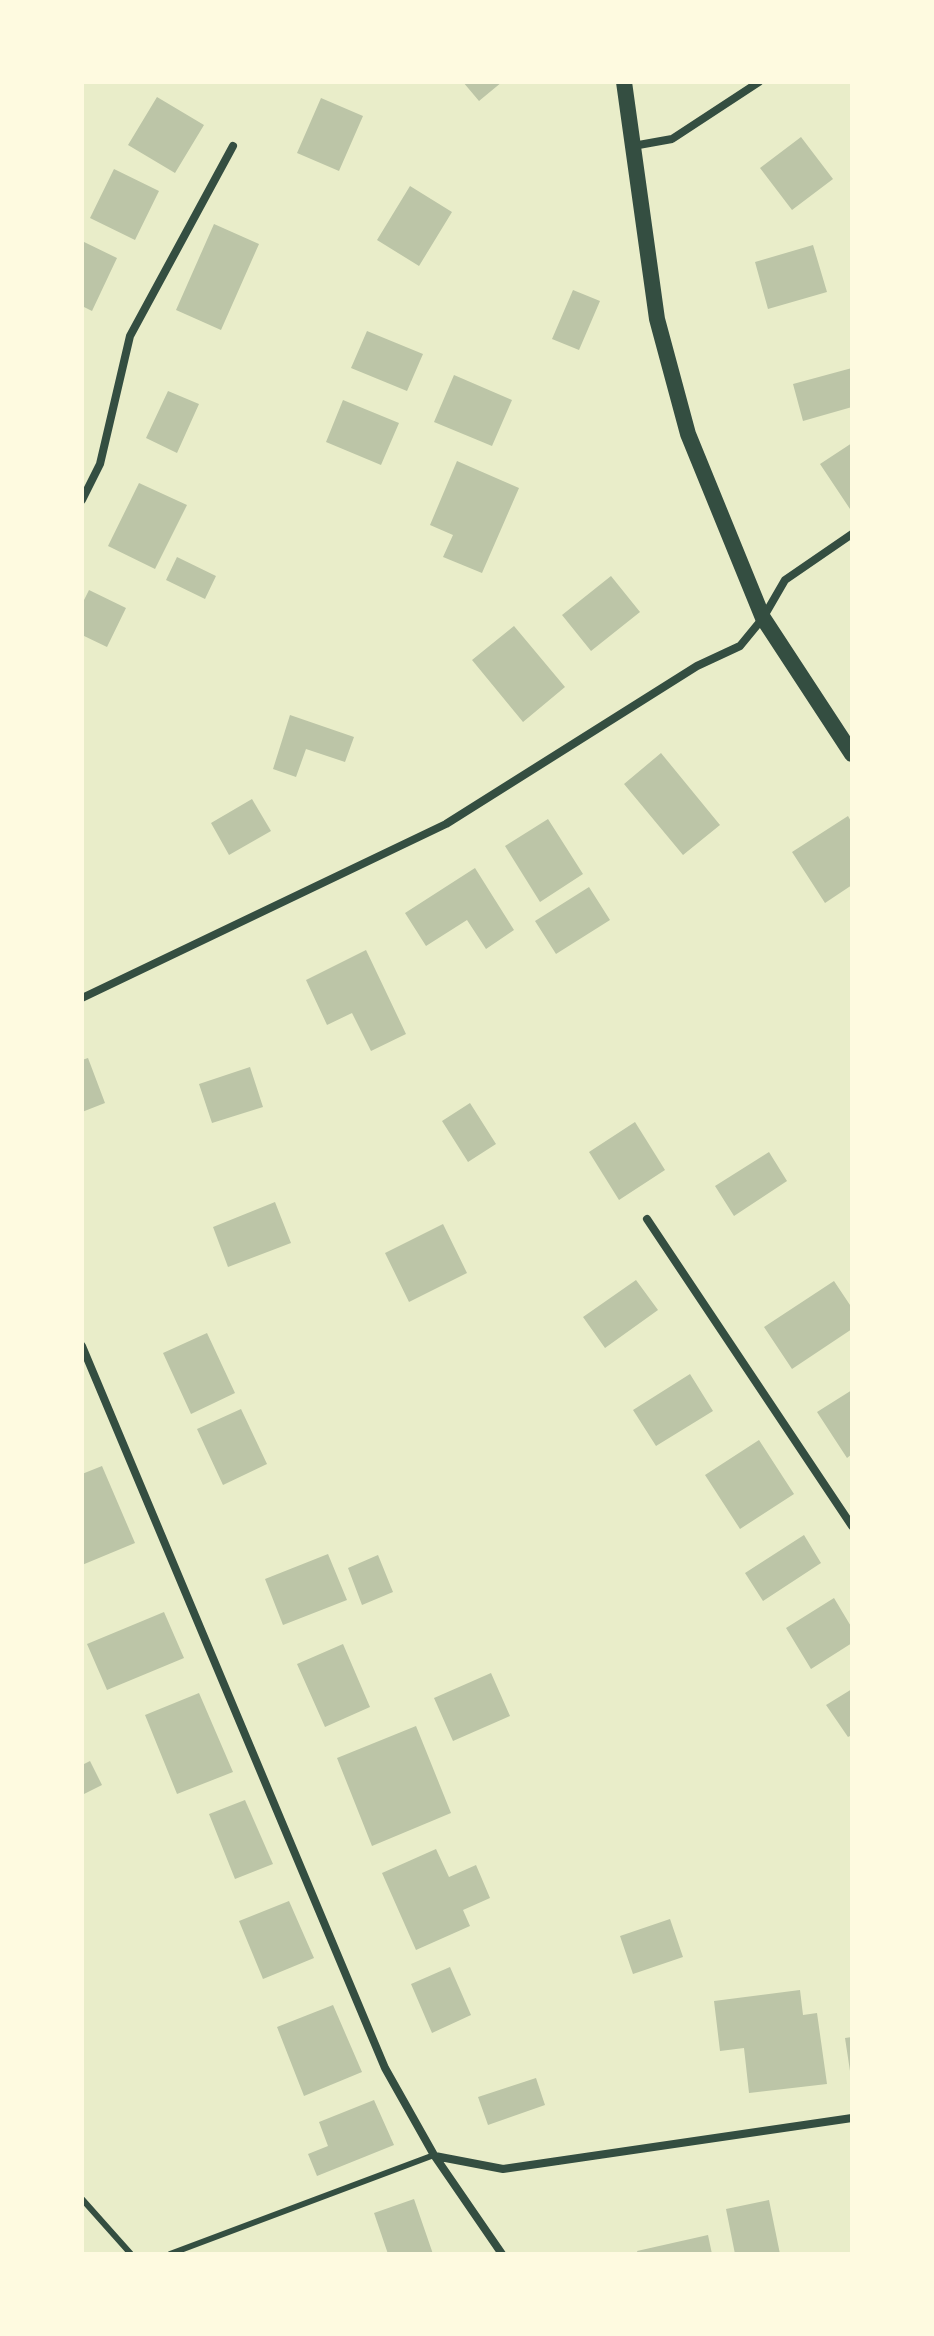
<!DOCTYPE html>
<html>
<head>
<meta charset="utf-8">
<style>
	body { margin:0 }
	#map { position:relative; width:934px; height:2336px; overflow:hidden; background:#e9edc9; font-family:Ubuntu,sans-serif }
	canvas { display:block }
	.frame { position:absolute; inset:0; border:84px solid #fefae0; pointer-events:none }
</style>
</head>
<body>
<div id="map">
<canvas width="934" height="2336"></canvas>
<div class="frame"></div>
</div>
<script>
const context = document.querySelector('canvas').getContext('2d');
context.lineJoin = 'round';
function fill(path, color) { context.fillStyle = color; context.fill(path, 'evenodd'); }
const toPath = rows => new Path2D(rows.map(r => 'M' + r).join(''));
function stroke(path, color, width, dash) { context.strokeStyle = color; context.lineWidth = width; context.lineCap = dash ? 'butt' : 'round'; context.setLineDash(dash || []); context.stroke(path); }
fill(toPath([
	[463,82,502,82,479,101],
	[157,97,204,125,175,173,128,145],
	[321,98,363,116,339,171,297,153],
	[801,137,833,179,792,210,760,168],
	[114,169,159,191,135,240,90,218],
	[410,186,452,212,419,266,377,240],
	[214,224,259,244,221,330,176,310],
	[82,241,117,258,92,311,82,306],
	[813,245,827,292,768,309,755,262],
	[573,290,600,301,579,350,552,339],
	[367,331,423,354,407,391,351,368],
	[852,368,852,407,803,421,793,384],
	[454,375,512,400,492,446,434,422],
	[168,391,199,404,177,453,146,438],
	[343,400,399,423,381,465,326,442],
	[852,443,852,512,820,464],
	[457,461,519,488,482,573,443,557,453,535,430,525],
	[139,483,187,505,155,569,108,546],
	[177,557,216,576,205,599,166,580],
	[611,576,640,612,591,651,562,615],
	[89,590,126,608,107,647,82,635,82,604],
	[514,626,565,687,523,722,472,660],
	[290,715,354,737,345,762,306,749,296,777,273,769],
	[661,753,720,825,683,855,624,784],
	[252,799,271,831,229,855,211,823],
	[848,816,852,823,852,885,825,903,792,852],
	[548,819,583,874,540,902,505,846],
	[475,868,514,930,486,949,467,920,426,946,405,913],
	[589,887,610,920,556,954,535,921],
	[366,950,406,1034,371,1051,352,1013,327,1025,306,980],
	[88,1058,105,1103,82,1112,82,1060],
	[250,1067,263,1107,212,1123,199,1084],
	[470,1103,496,1144,468,1162,442,1121],
	[635,1122,665,1170,619,1200,589,1152],
	[769,1152,787,1181,734,1216,715,1186],
	[275,1202,291,1243,228,1267,213,1227],
	[443,1224,467,1273,409,1302,385,1253],
	[636,1280,658,1310,605,1348,583,1317],
	[834,1281,852,1308,852,1329,792,1369,764,1327],
	[207,1333,235,1393,191,1414,163,1353],
	[690,1374,713,1411,656,1446,633,1410],
	[852,1390,852,1454,847,1458,817,1412],
	[241,1409,267,1464,223,1485,197,1429],
	[759,1440,794,1494,740,1529,705,1475],
	[102,1466,135,1543,82,1565,82,1474],
	[804,1535,821,1563,763,1601,745,1573],
	[328,1554,347,1600,283,1625,265,1579],
	[378,1555,393,1592,362,1605,348,1568],
	[834,1598,852,1628,852,1643,811,1669,786,1628],
	[164,1612,184,1658,107,1690,87,1644],
	[343,1644,370,1707,325,1727,297,1664],
	[491,1673,510,1716,453,1741,434,1698],
	[852,1689,852,1735,848,1737,826,1705],
	[199,1693,233,1772,177,1794,145,1715],
	[416,1726,451,1813,372,1846,337,1758],
	[90,1761,102,1785,82,1795,82,1765],
	[245,1800,273,1864,235,1879,209,1814],
	[436,1849,449,1877,476,1865,490,1898,463,1910,470,1926,416,1950,382,1873],
	[289,1901,314,1958,263,1979,239,1921],
	[670,1919,683,1957,633,1974,620,1936],
	[450,1967,471,2015,432,2033,411,1984],
	[800,1990,803,2015,817,2013,827,2084,749,2093,744,2048,720,2051,714,2001],
	[333,2005,362,2072,304,2096,277,2027],
	[852,2037,852,2071,850,2071,845,2038],
	[536,2078,545,2105,488,2125,478,2097],
	[374,2100,394,2145,317,2176,308,2154,328,2146,319,2122],
	[414,2199,433,2254,388,2254,374,2213],
	[769,2200,780,2254,735,2254,726,2209],
	[708,2235,712,2254,638,2254,637,2251]
]), '#bcc5a7');
stroke(toPath([
	[82,2199,131,2254],
	[170,2254,434,2155]
]), '#344e41', 6);
stroke(toPath([
	[633,146,672,139,759,82],
	[82,500,100,464,130,336,233,146],
	[82,998,446,824,697,666,740,646,763,618,785,580,852,534],
	[647,1219,852,1526],
	[82,1346,385,2068,434,2155,502,2254],
	[435,2156,503,2169,852,2118]
]), '#344e41', 8);
stroke(toPath([
	[624,82,657,319,688,434,763,618,852,754]
]), '#344e41', 16);
</script>
</body>
</html>
